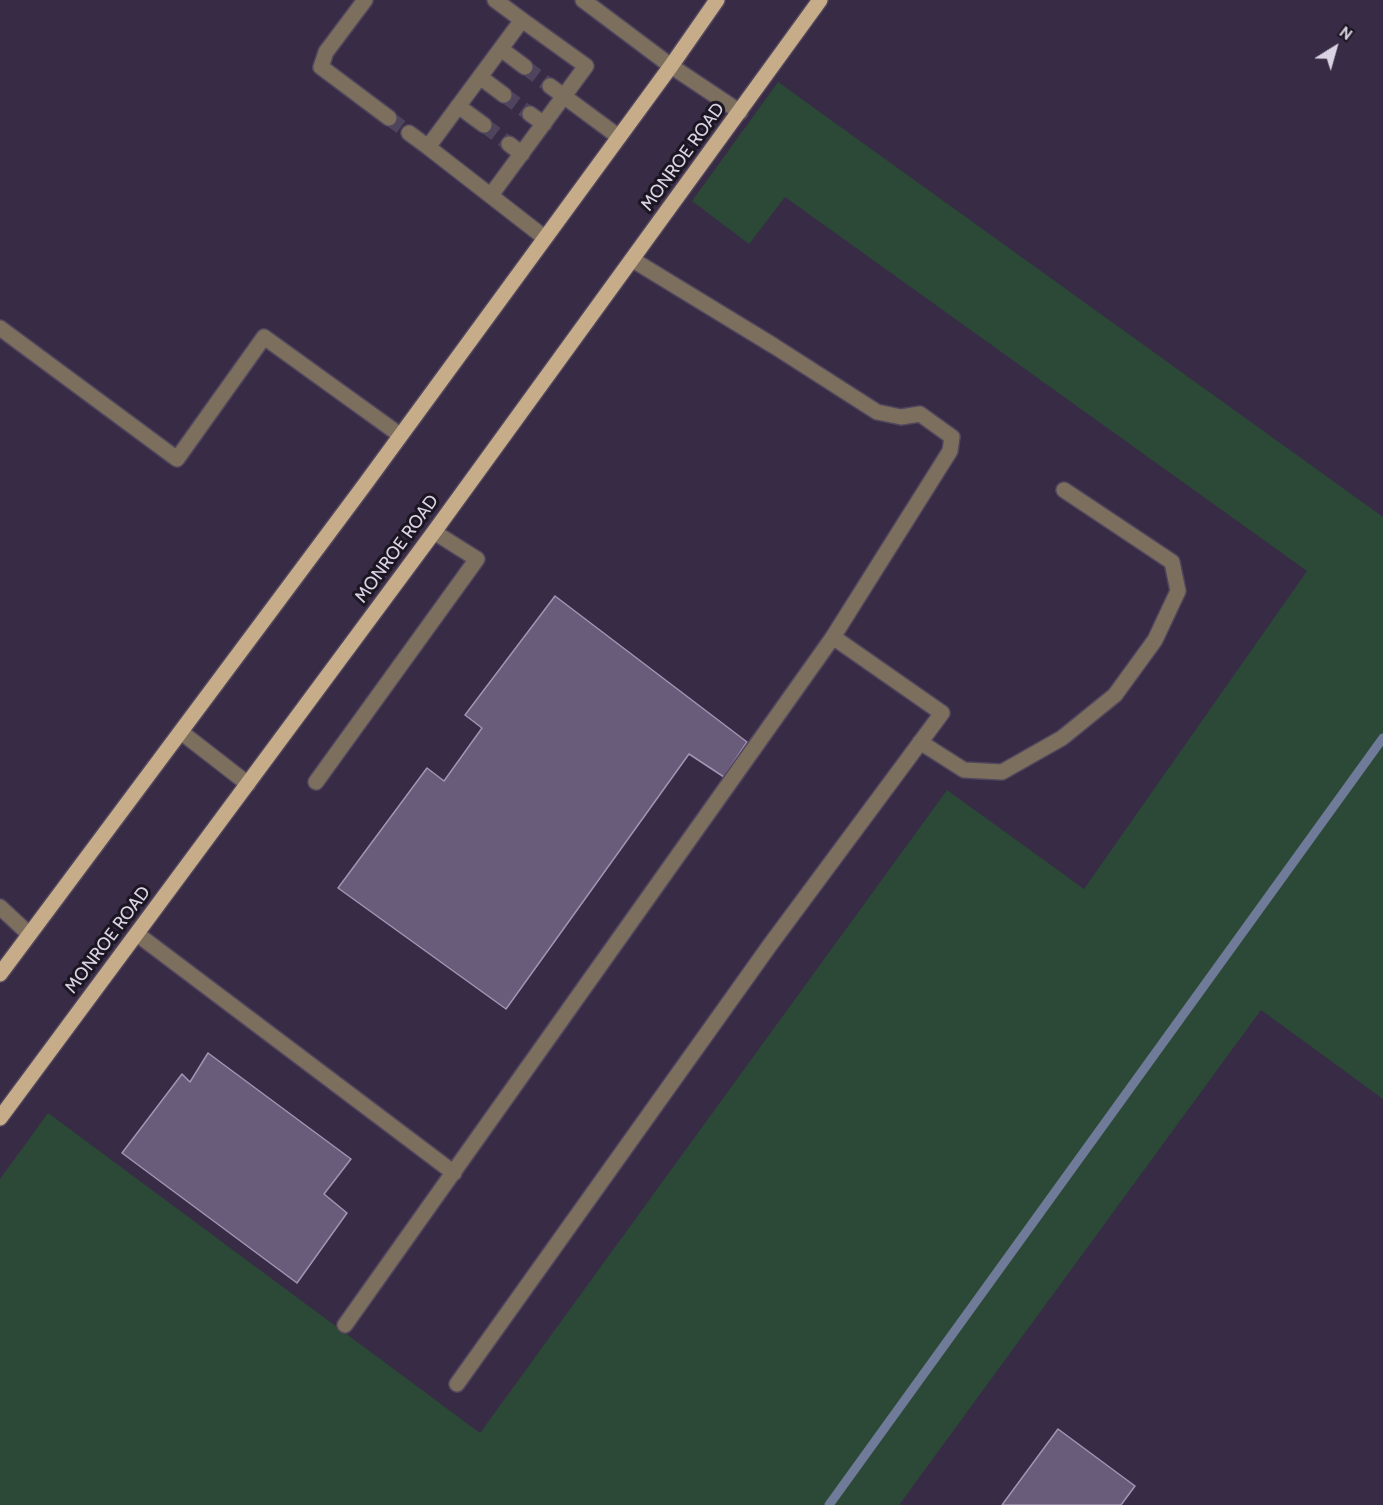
<!DOCTYPE html>
<html>
<head>
<meta charset="utf-8">
<style>
	body { margin:0 }
	#map { position:relative; width:1383px; height:1505px; overflow:hidden; background:#372b45; font-family:Cabin,sans-serif }
	canvas { display:block }
	.north { position:absolute; left:1305px; top:18px; width:60px; height:60px; -webkit-text-stroke:4px #1c1622; paint-order:stroke; rotate:37deg; font-size:16px; font-weight:700; line-height:24px; text-align:center; color:#dad3e4 }
	.north::after { content:''; display:block; margin:auto; width:21px; height:27px; background:#dad3e4; clip-path:polygon(50% 0,100% 100%,50% 72%,0 100%) }
</style>
</head>
<body>
<div id="map">
<canvas width="1383" height="1505"></canvas>
<div class="north">N</div>
</div>
<script>
const context = document.querySelector('canvas').getContext('2d');
context.lineJoin = 'round';
function fill(path, color) { context.fillStyle = color; context.fill(path, 'evenodd'); }
const toPath = rows => new Path2D(rows.map(r => 'M' + r).join(''));
function stroke(path, color, width, dash) { context.strokeStyle = color; context.lineWidth = width; context.lineCap = dash ? 'butt' : 'round'; context.setLineDash(dash || []); context.stroke(path); }
function write(font, color, halo, rows, align = 'center') {
  context.font = font + ' Cabin,sans-serif'; context.lineWidth = 6; context.setLineDash([]); context.textBaseline = 'middle'; context.strokeStyle = halo; context.fillStyle = color; for (const [text, x, y, turn = 0] of rows) {
    context.save(); context.translate(x, y); context.rotate((+turn || 0) * Math.PI / 180); context.textAlign = isNaN(turn) ? turn : align; if (halo) context.strokeText(text, 0, 0); context.fillText(text, 0, 0); context.restore();
  }
}
fill(toPath([
	[778,82,1383,517,1383,1099,1261,1010,899,1505,0,1505,0,1179,48,1113,480,1433,947,790,1084,889,1307,571,785,197,749,244,692,201]
]), '#2c4937');
stroke(toPath([
	[829,1505,1383,738]
]), '#707b9a', 9);
const building = toPath([
	[555,596,747,742,724,777,689,754,506,1009,338,888,427,768,444,781,482,728,465,715,555,596],
	[208,1053,351,1159,324,1194,347,1213,297,1283,122,1153,182,1074,190,1082,208,1053],
	[1058,1429,1135,1486,1121,1505,1002,1505,1058,1429]
]);
fill(building, '#695c7a');
stroke(building, '#a294b4', 1.5);
stroke(toPath([
	[525,67,550,86],
	[504,95,530,114],
	[389,118,409,133],
	[484,125,509,144]
]), '#4f445d', 15, [15, 8]);
const minor = toPath([
	[365,0,326,52,321,67,389,118],
	[495,0,522,20],
	[583,0,671,66,740,112],
	[501,49,525,67],
	[480,77,504,95],
	[550,86,619,137],
	[458,106,484,125],
	[530,114,544,124],
	[409,133,428,147],
	[509,144,522,154],
	[491,195,586,66,522,20,428,147,545,238],
	[633,260,774,346,877,412,901,417,920,414,952,437,950,451,833,637],
	[0,328,177,459,264,337,400,435],
	[181,732,248,784],
	[920,742,964,770,1002,772,1062,738,1115,695,1155,640,1178,591,1172,562,1064,490],
	[316,782,477,559,434,532],
	[0,907,29,934],
	[137,934,454,1173],
	[345,1325,833,637,942,713,770,945,457,1384]
]);
const major = toPath([
	[0,974,363,487,671,66,717,0],
	[0,1118,434,532,820,0]
]);
stroke(minor, '#51465e', 18);
stroke(major, '#51465e', 18);
stroke(minor, '#7c6f5e', 15);
stroke(major, '#c6ac88', 15);
write('18px', '#dad3e4', '#1c1622', [
	["MONROE ROAD",683,157,-54],
	["MONROE ROAD",397,549,-54],
	["MONROE ROAD",108,940,-53]
]);
</script>
</body>
</html>
